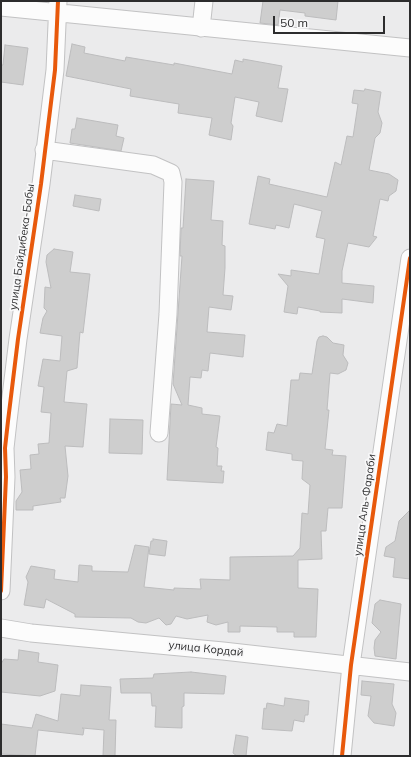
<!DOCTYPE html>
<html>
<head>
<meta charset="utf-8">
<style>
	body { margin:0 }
	#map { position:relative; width:411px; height:757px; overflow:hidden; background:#ebebec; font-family:Mulish,sans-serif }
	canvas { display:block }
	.frame { position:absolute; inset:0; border:2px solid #2c2c2d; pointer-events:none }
	.scale { position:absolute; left:273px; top:16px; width:112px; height:18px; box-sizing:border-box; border:2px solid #2c2c2d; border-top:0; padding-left:5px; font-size:12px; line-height:14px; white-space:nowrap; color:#2c2c2d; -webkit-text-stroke:3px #f8f8f9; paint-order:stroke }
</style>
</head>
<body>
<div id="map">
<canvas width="411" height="757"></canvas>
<div class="frame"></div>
<div class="scale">50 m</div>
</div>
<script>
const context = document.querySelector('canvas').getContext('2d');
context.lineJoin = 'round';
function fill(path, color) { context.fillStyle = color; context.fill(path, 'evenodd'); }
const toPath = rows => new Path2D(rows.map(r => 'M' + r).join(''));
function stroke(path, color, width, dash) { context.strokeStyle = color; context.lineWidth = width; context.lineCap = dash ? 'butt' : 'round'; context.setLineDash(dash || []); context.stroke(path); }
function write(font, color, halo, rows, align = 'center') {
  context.font = font + ' Mulish,sans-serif'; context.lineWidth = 3.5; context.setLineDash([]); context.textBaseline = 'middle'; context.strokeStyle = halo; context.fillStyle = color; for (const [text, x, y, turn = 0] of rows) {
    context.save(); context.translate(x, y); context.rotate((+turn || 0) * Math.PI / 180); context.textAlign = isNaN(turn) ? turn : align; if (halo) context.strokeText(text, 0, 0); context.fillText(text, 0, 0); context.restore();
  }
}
const building = toPath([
	[263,1,338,1,336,20,305,16,305,13,280,10,278,25,260,23,263,1],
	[72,44,85,47,84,53,125,61,126,57,174,65,174,63,232,74,235,60,243,62,243,59,282,66,278,88,288,89,282,122,256,116,259,102,235,97,231,123,233,126,231,140,209,135,212,118,178,113,179,104,130,96,131,89,66,76,72,44],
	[5,45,28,48,23,85,1,82,1,65,3,65,5,45],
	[365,89,381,92,378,112,382,123,380,133,375,138,369,170,389,174,398,180,396,191,389,196,388,201,380,199,373,236,377,237,369,247,348,243,342,271,342,283,374,286,373,303,342,299,342,313,320,312,320,311,298,307,297,314,284,312,288,286,278,274,291,276,291,270,319,274,325,239,316,237,322,211,294,204,289,228,276,225,275,229,249,224,258,176,270,179,269,184,327,197,335,162,341,165,347,136,353,137,358,104,352,103,354,90,364,91,365,89],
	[77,118,118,125,116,136,124,138,121,151,70,143,72,129,75,129,77,118],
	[186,179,214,181,211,220,223,221,222,245,225,246,225,268,223,295,233,296,231,310,209,307,207,332,245,335,243,357,210,353,208,371,202,370,201,378,190,377,188,405,202,408,202,414,220,416,216,447,218,448,217,466,222,466,221,471,224,471,223,483,167,480,171,404,182,405,173,384,182,256,180,256,181,228,183,228,186,179],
	[75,195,101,199,99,211,73,206,75,195],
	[54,249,73,252,70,272,90,274,83,333,80,332,77,368,67,371,64,402,87,404,83,447,65,446,68,476,65,498,60,498,61,502,33,506,33,510,16,510,16,501,22,492,20,470,31,469,30,455,39,454,38,444,49,443,51,413,41,412,44,387,38,386,43,359,60,361,62,336,40,333,43,318,47,311,44,308,45,287,51,288,46,262,47,255,54,249],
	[323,336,327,337,333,343,344,345,343,355,348,363,346,370,338,374,330,373,327,410,329,410,325,449,333,450,332,455,346,456,342,508,328,508,326,531,321,531,322,559,298,560,298,588,318,589,316,637,294,637,294,632,277,632,277,627,240,626,240,632,228,632,228,622,216,625,207,622,208,615,187,619,176,616,171,624,166,625,159,618,146,623,138,622,131,618,75,617,75,614,46,599,44,608,24,605,28,582,26,577,31,566,55,570,54,579,78,582,79,565,92,566,92,571,128,572,135,545,149,547,144,587,174,590,174,588,201,589,200,579,230,580,230,557,293,556,300,548,302,513,308,514,310,485,302,479,303,461,292,460,292,454,266,450,268,432,274,433,277,424,287,426,291,380,299,380,300,373,312,374,317,341,319,337,323,336],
	[110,419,143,420,142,454,109,453,110,419],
	[410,510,410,579,393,577,395,558,384,556,386,547,395,541,399,521,410,510],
	[153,539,167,541,165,556,149,554,151,541,153,541,153,539],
	[380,600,401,604,396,659,375,656,374,648,375,640,381,632,372,623,375,604,380,600],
	[19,650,39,653,38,662,58,665,55,691,40,696,1,692,1,664,4,659,18,660,19,650],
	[191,672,226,676,224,694,184,693,184,706,182,707,182,728,155,727,156,706,152,706,151,693,121,693,120,679,153,678,154,674,191,672],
	[362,681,394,684,392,704,396,713,394,726,374,723,368,716,371,696,361,695,362,681],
	[81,685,111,687,109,720,116,720,115,756,103,756,104,730,82,728,84,729,83,735,38,730,35,756,1,754,1,724,32,728,36,714,58,721,61,694,80,696,81,685],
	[285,698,309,701,308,715,305,715,304,722,294,720,292,731,262,729,264,708,266,709,267,703,284,706,285,698],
	[236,735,248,737,246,756,237,756,233,753,236,735]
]);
fill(building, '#cecece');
stroke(building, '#bcbcbd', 1);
const street = toPath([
	[1,7,410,48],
	[201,28,204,1],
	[44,150,153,165,171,173,173,182,168,314,159,433],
	[1,591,6,477,5,448,8,421,18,339,41,184,55,70,58,1],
	[1,628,31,633,223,651,410,672],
	[342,756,351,665,410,258]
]);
stroke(street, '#c2c2c3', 19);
stroke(street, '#fcfcfc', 17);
stroke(toPath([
	[1,591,6,477,5,448,8,421,18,339,41,184,55,70,58,1],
	[342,756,351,665,410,258]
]), '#e8590c', 4);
write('11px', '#2c2c2d', '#f8f8f9', [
	["улица Байдибека-Бабы",22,247,-82],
	["улица Аль-Фараби",365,505,-82],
	["улица Кордай",206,649,6]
]);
</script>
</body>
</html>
